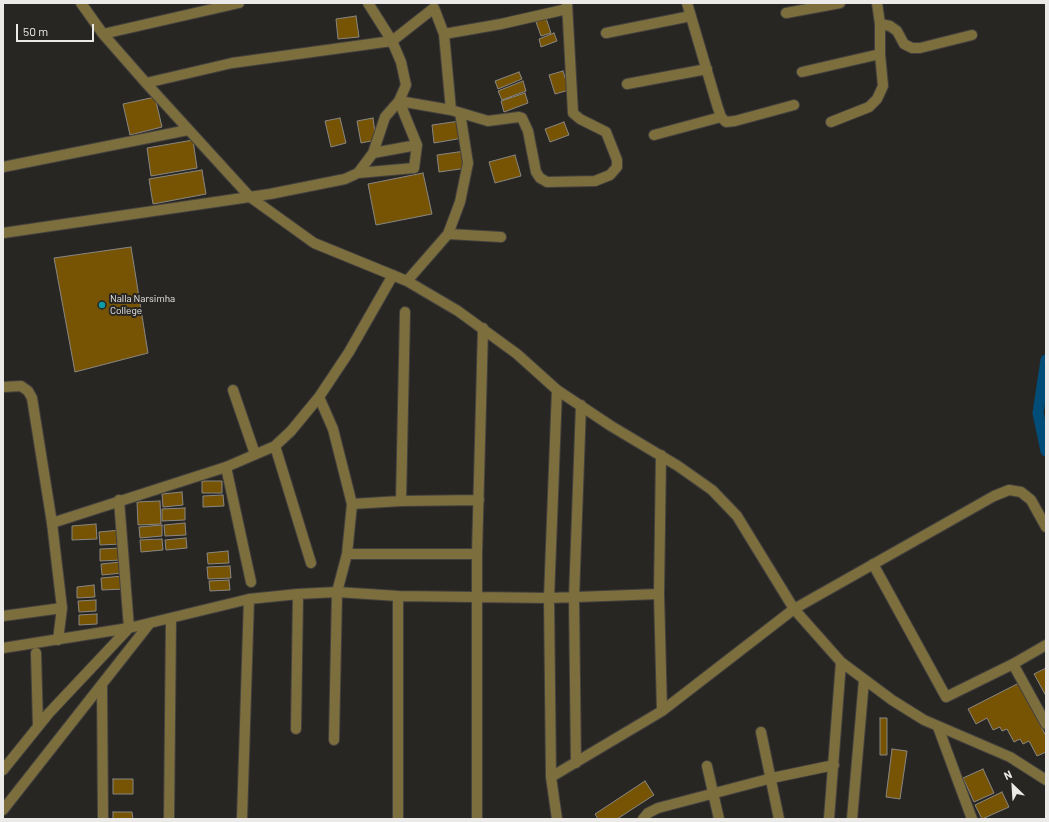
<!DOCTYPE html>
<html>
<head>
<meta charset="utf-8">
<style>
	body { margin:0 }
	#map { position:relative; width:1049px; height:822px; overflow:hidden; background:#282623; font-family:Barlow,sans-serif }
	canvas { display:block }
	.frame { position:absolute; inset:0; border:4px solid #eceae8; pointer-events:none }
	.north { position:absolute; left:993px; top:766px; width:40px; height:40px; -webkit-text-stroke:3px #282623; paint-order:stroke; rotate:335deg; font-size:11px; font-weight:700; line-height:16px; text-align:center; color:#eceae8 }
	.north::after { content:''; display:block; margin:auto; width:14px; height:18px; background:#eceae8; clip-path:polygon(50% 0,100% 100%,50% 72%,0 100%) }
	.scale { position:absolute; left:16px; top:24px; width:78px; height:18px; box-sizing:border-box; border:2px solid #eceae8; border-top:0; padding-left:5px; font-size:12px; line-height:14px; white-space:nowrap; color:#eceae8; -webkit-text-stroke:3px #282623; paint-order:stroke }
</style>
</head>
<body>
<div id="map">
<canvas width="1049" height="822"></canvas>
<div class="frame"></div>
<div class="north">N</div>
<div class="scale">50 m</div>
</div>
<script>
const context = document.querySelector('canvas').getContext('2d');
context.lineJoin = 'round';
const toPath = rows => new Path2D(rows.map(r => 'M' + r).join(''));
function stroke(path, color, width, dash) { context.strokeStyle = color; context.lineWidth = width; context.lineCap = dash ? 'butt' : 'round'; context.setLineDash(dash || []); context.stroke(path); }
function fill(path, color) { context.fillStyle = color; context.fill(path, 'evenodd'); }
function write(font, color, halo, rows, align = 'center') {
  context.font = font + ' Barlow,sans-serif'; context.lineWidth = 4; context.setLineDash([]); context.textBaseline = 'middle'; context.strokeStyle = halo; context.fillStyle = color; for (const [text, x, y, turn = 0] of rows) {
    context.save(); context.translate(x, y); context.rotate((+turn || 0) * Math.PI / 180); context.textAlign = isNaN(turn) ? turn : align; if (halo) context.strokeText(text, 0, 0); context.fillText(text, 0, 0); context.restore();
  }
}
stroke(toPath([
	[1046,360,1038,413,1046,451]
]), '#024d78', 11);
const building = toPath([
	[356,16,359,37,338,39,336,19,356,16],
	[546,18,551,33,541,36,536,22,546,18],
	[554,33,557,41,541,47,539,39,554,33],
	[563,71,569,90,555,94,549,75,563,71],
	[519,72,522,79,498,89,495,81,519,72],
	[523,81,526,91,502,100,498,91,523,81],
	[525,93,528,103,504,112,501,101,525,93],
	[155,97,162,127,130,135,123,104,155,97],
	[340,118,346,143,331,147,325,121,340,118],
	[373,118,376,140,361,143,357,121,373,118],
	[460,121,463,138,434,143,432,125,460,121],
	[564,122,569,135,550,142,545,129,564,122],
	[193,140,197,168,151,176,147,148,193,140],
	[465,151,467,168,439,172,437,155,465,151],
	[515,155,521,176,495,183,489,162,515,155],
	[202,170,206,194,153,204,149,179,202,170],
	[423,173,432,214,376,225,368,184,423,173],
	[131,247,148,353,75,372,54,258,131,247],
	[202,481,222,481,222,493,202,493,202,481],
	[182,492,183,505,163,507,162,494,182,492],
	[223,495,224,506,203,507,203,496,223,495],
	[160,501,161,524,138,525,137,502,160,501],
	[185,508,185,520,162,521,162,509,185,508],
	[185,523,186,535,165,536,164,525,185,523],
	[96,524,97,539,72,540,72,526,96,524],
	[162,525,162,536,140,538,139,527,162,525],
	[121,530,122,544,100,545,99,532,121,530],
	[186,538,187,548,166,550,165,540,186,538],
	[162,539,163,550,141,552,140,540,162,539],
	[121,548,121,560,100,561,100,549,121,548],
	[228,551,229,563,208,564,207,553,228,551],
	[121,562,122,573,102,575,101,564,121,562],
	[230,566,231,578,208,579,207,567,230,566],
	[123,576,124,589,102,590,101,578,123,576],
	[229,580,230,590,210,591,209,581,229,580],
	[94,585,95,597,77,598,77,587,94,585],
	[96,600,96,611,79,612,78,601,96,600],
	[97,614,97,624,79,625,79,615,97,614],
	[1046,668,1046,696,1034,674,1046,668],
	[1019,683,1046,736,1046,752,1037,756,1029,741,1023,744,1020,739,1014,742,1007,729,1002,731,1000,727,993,730,987,718,976,724,968,709,1019,683],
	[880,718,887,718,887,755,880,755,880,718],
	[892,749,907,751,900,799,886,797,892,749],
	[983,769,994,793,974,802,963,778,983,769],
	[113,779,133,779,133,794,113,794,113,779],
	[645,781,654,795,617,819,598,819,595,814,645,781],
	[1002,792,1009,807,982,819,975,805,1002,792],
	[113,812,132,812,133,819,113,819,113,812]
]);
fill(building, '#765403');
stroke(building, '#898783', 1);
const minor = toPath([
	[81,3,103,34,146,83,250,197,314,243,407,281,458,311,517,354,557,390,611,426,678,466,712,490,737,516,794,609,841,662,892,700,924,720,1010,757,1046,780],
	[687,3,717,105,721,117,726,122,735,121,794,105],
	[786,13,840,3],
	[880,24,890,26,897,31,904,44,912,48,920,48,972,35],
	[606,33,691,16],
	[103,34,239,3],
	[444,34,501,24,567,9],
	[802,72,880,54],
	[146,83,232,63,392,41,434,8,444,34,451,110],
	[627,84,707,69],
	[399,101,451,110,488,121,519,117,522,118,528,131,536,172,540,178,547,182,595,181,610,175,617,167,617,160,606,132,580,119,573,113,567,3],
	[831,122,869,107,877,99,883,86,880,54,880,24,877,3],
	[654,135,721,117],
	[373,153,417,145],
	[3,167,188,130],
	[358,173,414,168,417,145,399,101],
	[3,233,270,194,345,179,358,173,373,153,385,117,399,101,406,85,401,62,392,41,368,3],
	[448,234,501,237],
	[407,281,448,234,460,202,468,163,460,113],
	[3,387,21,386,28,391,32,398,52,523],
	[233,390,255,454],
	[557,390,549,598,551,777,557,819],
	[275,446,311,563],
	[661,455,659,594,662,711],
	[226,467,251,582],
	[401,501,405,312],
	[352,504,401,501,479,500],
	[347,554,477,554],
	[873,564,946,697,1013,664,1046,645],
	[398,596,549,598,659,594],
	[3,616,62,608],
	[58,640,62,608,52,523,226,467,275,446,291,431,319,397,349,352,393,275],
	[3,648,129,628,249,599,298,594,337,592,347,554,352,504,333,429,319,397],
	[36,653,38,726],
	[1013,664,1046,724],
	[102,686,103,819],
	[938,727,972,819],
	[296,729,298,594],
	[761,732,779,819],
	[334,740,337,592,398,596,398,819],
	[576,763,574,598,581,405],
	[707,766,719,819],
	[3,770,49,713,129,628,119,500],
	[551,777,662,711,794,609,994,496,1009,490,1021,492,1031,500,1046,527],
	[3,810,150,623],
	[169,819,171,618],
	[242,819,249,599],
	[477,819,477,554,483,328],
	[643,819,648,813,658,808,772,778,834,765],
	[829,819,841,662],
	[852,819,864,680]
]);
stroke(minor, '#43413f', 12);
stroke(minor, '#7d6e3d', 10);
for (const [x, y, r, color] of [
	[102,305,4,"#0f9aa8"]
]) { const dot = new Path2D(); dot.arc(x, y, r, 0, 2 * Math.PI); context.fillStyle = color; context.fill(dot); stroke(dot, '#282623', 1.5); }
write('10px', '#eceae8', '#282623', [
	["Nalla Narsimha",110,299],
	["College",110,311]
], 'left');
</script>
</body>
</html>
